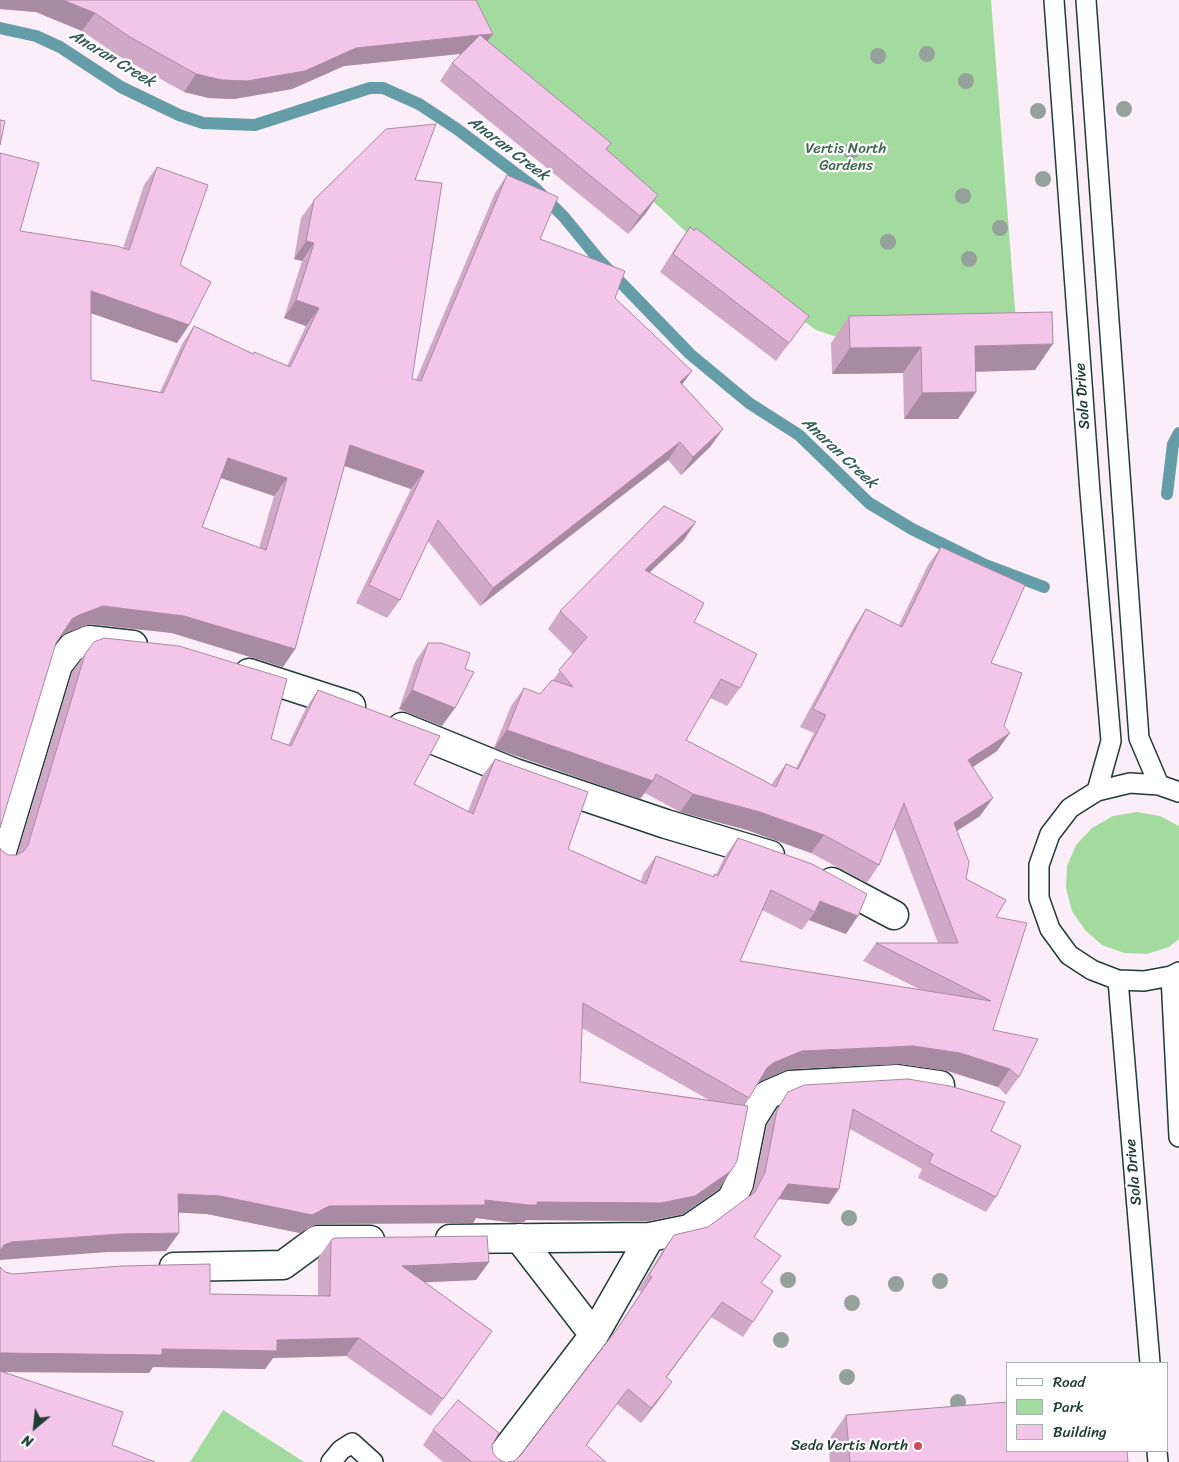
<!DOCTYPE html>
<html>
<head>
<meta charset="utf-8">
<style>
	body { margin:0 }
	#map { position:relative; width:1179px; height:1462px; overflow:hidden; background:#fbeef8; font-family:Sriracha,sans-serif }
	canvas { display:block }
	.legend { position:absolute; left:1006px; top:1362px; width:162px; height:90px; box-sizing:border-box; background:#fff; border:1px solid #a5b1ae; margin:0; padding:6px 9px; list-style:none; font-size:15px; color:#1f3d34 }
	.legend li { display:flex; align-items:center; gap:10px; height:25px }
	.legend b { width:25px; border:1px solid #a5b1ae }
	.north { position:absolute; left:10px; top:1402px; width:50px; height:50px; -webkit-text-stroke:4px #fff; paint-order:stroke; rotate:208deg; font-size:14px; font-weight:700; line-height:20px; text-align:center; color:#1f3d34 }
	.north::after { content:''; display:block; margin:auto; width:18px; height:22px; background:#1f3d34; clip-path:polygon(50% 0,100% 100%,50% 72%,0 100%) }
</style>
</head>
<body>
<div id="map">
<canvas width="1179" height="1462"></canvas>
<ul class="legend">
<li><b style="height:6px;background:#fff"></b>Road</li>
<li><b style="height:14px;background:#a3db9f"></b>Park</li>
<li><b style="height:14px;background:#f2c5e9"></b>Building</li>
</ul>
<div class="north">N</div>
</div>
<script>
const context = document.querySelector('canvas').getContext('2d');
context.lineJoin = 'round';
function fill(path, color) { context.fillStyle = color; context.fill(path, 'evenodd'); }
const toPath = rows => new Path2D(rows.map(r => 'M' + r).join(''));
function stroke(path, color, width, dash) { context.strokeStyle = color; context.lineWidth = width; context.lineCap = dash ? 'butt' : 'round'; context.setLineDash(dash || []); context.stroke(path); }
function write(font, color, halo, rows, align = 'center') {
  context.font = font + ' Sriracha,sans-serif'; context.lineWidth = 4.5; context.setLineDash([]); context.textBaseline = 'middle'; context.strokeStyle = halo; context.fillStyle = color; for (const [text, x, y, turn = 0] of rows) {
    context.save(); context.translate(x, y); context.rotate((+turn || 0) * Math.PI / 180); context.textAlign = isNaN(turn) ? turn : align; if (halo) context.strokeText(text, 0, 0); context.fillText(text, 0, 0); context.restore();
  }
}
fill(toPath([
	[456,0,991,0,1017,335,849,341,816,330,712,256,473,34],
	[1137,812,1160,816,1179,826,1179,939,1169,947,1147,954,1124,953,1102,945,1085,930,1072,911,1066,888,1067,866,1076,845,1092,828,1113,816],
	[223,1410,304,1462,190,1462]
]), '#a3db9f');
stroke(toPath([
	[0,28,36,36,60,47,121,87,179,115,203,123,255,125,370,88,383,88,419,104,457,129,535,188,564,217,600,261,690,354,749,403,799,435,869,503,912,529,983,564,1044,587],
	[1167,494,1173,444,1179,433]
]), '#649da7', 12);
const lane = toPath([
	[1054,0,1090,492,1111,741,1097,791],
	[1086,0,1139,738,1159,785],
	[1179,792,1159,785,1130,783,1097,791,1070,808,1050,834,1039,865,1039,898,1050,929,1069,955,1092,970,1118,980,1144,981,1171,976,1179,972],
	[1171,976,1179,1137],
	[1118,980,1150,1363],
	[1157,1451,1158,1462],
	[331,1462,341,1450,352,1443,373,1462]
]);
const street = toPath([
	[249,673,351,706],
	[402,727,515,773,666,824,770,855],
	[0,858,58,665,72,647,89,640,133,645],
	[832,882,894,915],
	[519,1238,594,1335],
	[450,1239,650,1237,689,1229,731,1200,739,1184,752,1119,767,1095,790,1085,898,1079,940,1085],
	[174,1267,283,1265,317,1240,370,1240],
	[497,1462,594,1335,650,1237]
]);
stroke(lane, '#1f3d34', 22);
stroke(street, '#1f3d34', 31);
stroke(lane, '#fff', 19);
stroke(street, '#fff', 28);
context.fillStyle = '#94a29b';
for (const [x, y] of [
	[927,54],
	[878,56],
	[966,81],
	[1124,109],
	[1038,111],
	[851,151],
	[1043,179],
	[963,196],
	[1000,228],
	[888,242],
	[969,259],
	[849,1218],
	[788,1280],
	[940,1281],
	[896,1284],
	[852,1303],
	[781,1340],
	[847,1377],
	[958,1402]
]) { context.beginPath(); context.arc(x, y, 8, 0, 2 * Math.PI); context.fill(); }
fill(toPath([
	[0,0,493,34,487,41,606,149,646,213,628,234,440,81,452,63,461,54,344,66,292,89,234,99,209,98,184,92,117,55,82,31,36,12,0,9],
	[157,167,180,265,189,325,177,343,91,313,91,380,160,392,182,344,194,326,253,354,287,366,306,326,284,318,302,261,294,259,301,218,314,200,415,180,412,379,416,380,495,193,507,175,540,239,615,298,682,384,723,429,710,447,681,475,668,460,480,606,428,541,400,600,387,618,356,603,411,489,344,466,295,649,283,667,172,633,90,624,66,633,60,637,55,643,20,231,123,248,144,185],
	[221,478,274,496,259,548,202,527],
	[690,227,796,334,776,361,660,272,677,245],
	[849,316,1035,370,975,372,958,419,904,419,903,373,832,374,831,343],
	[684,540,650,572,694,622,740,688,727,706,710,698,686,740,772,785,773,782,786,764,796,768,814,733,800,727,854,627,866,609,899,625,928,565,941,547,991,663,1004,726,997,751,973,767,980,816,957,831,966,879,996,917,993,1030,1019,1077,1006,1095,998,1087,948,1071,900,1064,789,1069,761,1081,758,1083,744,1105,731,1171,719,1189,683,1214,648,1221,526,1220,524,1222,516,1223,476,1218,473,1223,317,1224,300,1233,207,1214,178,1212,166,1251,108,1252,2,851,8,855,17,855,72,672,85,654,271,739,288,745,306,708,318,690,414,784,468,811,482,776,495,759,568,849,641,881,643,874,656,856,713,877,716,875,725,856,738,838,846,934,809,920,802,930,762,910,740,961,921,990,863,961,876,943,938,943,894,827,879,865,867,883,811,853,747,830,680,812,645,793,640,799,494,748,511,706,524,688,540,694,553,680,573,654,548,629,560,611],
	[582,1028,709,1100,580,1082],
	[428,643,465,669,442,726,399,709,415,662],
	[788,1092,991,1131,996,1197,986,1212,918,1178,922,1169,850,1129,829,1204,778,1199,754,1237,761,1284,753,1322,743,1337,711,1317,666,1378,661,1397,641,1423,617,1404,514,1461,520,1456,613,1335,641,1292,638,1290,663,1250,674,1235,708,1227,750,1196,754,1187,767,1125],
	[331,1240,489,1262,476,1280,425,1282,492,1331,431,1416,346,1356,273,1358,265,1369,153,1367,149,1373,3,1372,112,1445,0,1462,5,1272,13,1274,210,1294,318,1296,318,1258],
	[846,1415,1128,1462,830,1462,828,1441],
	[433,1430,492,1445,493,1453,498,1459,505,1462,443,1462,423,1445]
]), '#d0a9c8');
fill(toPath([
	[0,0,63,0,95,13,82,31,36,12,0,9],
	[493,34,480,52,480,35],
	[480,35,467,53,344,66,292,89,234,99,209,98,184,92,196,74,356,48],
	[658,195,646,213,628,234,640,216],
	[306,241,314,243,302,261,294,259],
	[91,291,189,325,177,343,79,309],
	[296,300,319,308,306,326,284,318],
	[1053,344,1035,370,956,372,975,346],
	[921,347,903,373,832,374,850,348],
	[692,371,679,389,680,382],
	[976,392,958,419,904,419,922,393],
	[723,429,710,447,681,475,693,457],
	[680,442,668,460,480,606,493,588],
	[350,445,424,471,411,489,337,463],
	[228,458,287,478,274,496,215,476],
	[696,522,684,540,633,588,645,570],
	[103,606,184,616,295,649,283,667,172,633,90,624,66,633,60,637,72,619,79,615],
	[412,690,455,708,442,726,399,709],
	[507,730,653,781,640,799,494,748],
	[1010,733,997,751,956,778,968,760],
	[693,794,760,812,824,835,811,853,747,830,680,812],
	[993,798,980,816,941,841,954,823],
	[820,901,858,916,846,934,809,920,815,912],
	[913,1046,960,1053,1010,1069,998,1087,948,1071,900,1064,789,1069,761,1081,754,1086,767,1068,773,1063,802,1051],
	[731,1171,719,1189,683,1214,648,1221,526,1220,524,1222,516,1223,476,1218,473,1223,317,1224,300,1233,207,1214,165,1212,178,1194,220,1196,329,1206,485,1200,537,1202],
	[788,1184,839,1189,829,1204,778,1199],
	[179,1233,166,1251,108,1252,0,1260,0,1250,4,1245,11,1242,120,1234],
	[489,1262,476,1280,390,1284,402,1266],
	[722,1302,711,1317,655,1393,666,1377],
	[359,1338,346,1356,273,1358,265,1369,153,1367,149,1373,0,1372,0,1353,162,1349,277,1340],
	[672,1382,661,1397,641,1423,651,1408],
	[628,1389,617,1404,575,1461,586,1445]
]), '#a98aa3');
const building = toPath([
	[63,0,476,0,493,34,480,35,611,143,606,149,658,195,640,216,452,63,480,35,356,48,305,71,247,81,222,80,196,74,130,37,95,13,63,0],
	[0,120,5,121,0,145,0,120],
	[436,124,415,180,442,183,412,379,421,381,507,175,558,197,540,239,625,271,615,298,692,371,680,382,723,429,693,457,680,442,493,588,438,520,400,600,369,585,424,471,350,445,295,649,184,616,103,606,79,615,72,619,56,643,0,828,0,153,39,163,20,231,117,246,129,250,157,167,208,185,180,265,211,282,189,325,91,291,91,380,163,393,194,326,253,354,254,352,290,367,319,308,296,300,314,243,306,241,314,200,386,129,436,124],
	[228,458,287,478,266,550,202,527,228,458],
	[690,227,694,231,696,228,809,316,789,343,673,254,690,227],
	[1052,312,1053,344,975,346,976,392,922,393,921,347,850,348,849,316,1052,312],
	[664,506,696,522,645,570,704,603,694,622,757,654,740,688,721,679,686,740,776,787,786,764,798,769,826,715,813,709,866,609,902,627,941,547,1025,585,991,663,1022,673,1004,726,1010,733,968,760,993,798,954,823,969,862,966,879,1006,900,996,917,1027,923,993,1030,1038,1039,1019,1077,1010,1069,960,1053,913,1046,802,1051,773,1063,767,1068,749,1098,583,1003,580,1082,748,1106,737,1161,731,1171,695,1196,661,1203,537,1202,537,1205,529,1205,485,1200,485,1205,329,1206,312,1215,220,1196,178,1194,179,1233,120,1234,11,1242,4,1245,0,1250,0,848,2,851,8,855,17,855,24,851,28,845,85,654,94,642,104,638,179,646,287,679,271,739,291,746,318,690,440,736,414,784,473,814,495,759,588,792,568,849,646,884,656,856,714,877,715,874,718,876,738,838,812,864,867,894,858,916,820,901,815,912,771,890,740,961,991,1001,876,943,958,943,904,803,879,865,824,835,760,812,693,794,656,774,653,781,507,730,524,688,540,694,552,680,573,687,559,670,587,637,560,611,664,506],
	[428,643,441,643,470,653,465,669,474,672,455,708,412,690,428,643],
	[908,1079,950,1086,1005,1102,991,1131,1021,1146,996,1197,929,1163,933,1154,853,1109,839,1189,788,1184,754,1237,781,1256,761,1283,773,1291,753,1322,722,1302,666,1377,672,1382,651,1408,628,1389,586,1445,606,1462,508,1462,514,1461,520,1456,617,1329,652,1277,649,1275,674,1235,708,1227,755,1192,765,1172,777,1110,788,1092,804,1085,908,1079],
	[487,1236,489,1262,402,1266,492,1331,443,1399,359,1338,277,1340,277,1351,162,1349,162,1355,0,1353,0,1267,5,1272,13,1274,122,1266,210,1264,210,1294,330,1296,331,1240,335,1238,487,1236],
	[0,1371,123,1412,112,1445,155,1462,0,1462,0,1371],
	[458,1400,499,1433,492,1445,493,1453,498,1459,505,1462,472,1462,433,1430,458,1400],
	[1008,1402,1008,1451,1127,1451,1128,1462,850,1462,846,1415,1008,1402]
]);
fill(building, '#f2c5e9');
stroke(building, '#a98aa3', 1);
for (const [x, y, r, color] of [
	[918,1446,5,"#d1495b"]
]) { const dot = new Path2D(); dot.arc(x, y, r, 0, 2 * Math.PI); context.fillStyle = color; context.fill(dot); stroke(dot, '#fff', 2); }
write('15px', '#40644f', '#fff', [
	["Vertis North",846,149],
	["Gardens",846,166]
]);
write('15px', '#1f3d34', '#fff', [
	["Sola Drive",1083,396,-94],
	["Sola Drive",1134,1172,-95]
]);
write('15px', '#1f3d34', '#fff', [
	["Seda Vertis North",908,1446]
], 'right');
write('italic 16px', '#365d5a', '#fff', [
	["Anaran Creek",112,59,31],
	["Anaran Creek",508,149,37],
	["Anaran Creek",839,453,43]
]);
</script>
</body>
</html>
